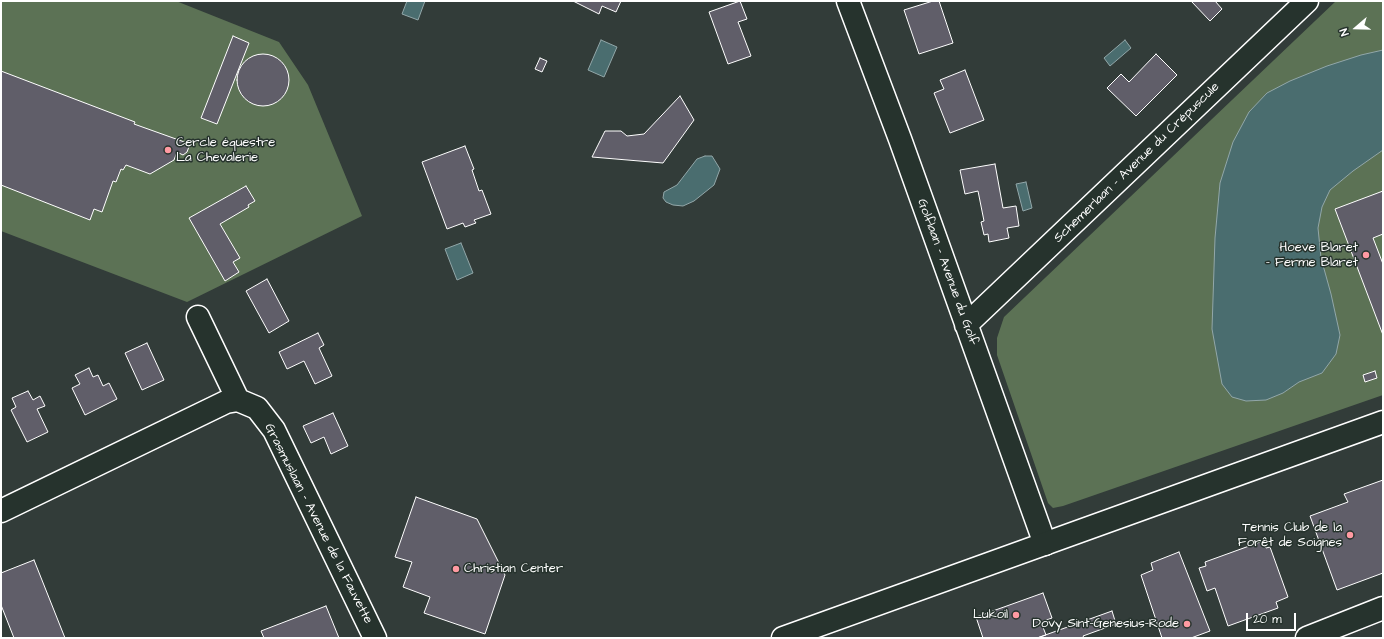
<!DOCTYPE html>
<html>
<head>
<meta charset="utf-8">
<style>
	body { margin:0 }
	#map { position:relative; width:1384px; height:639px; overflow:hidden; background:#323c39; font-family:"Architects Daughter",sans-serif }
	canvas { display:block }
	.frame { position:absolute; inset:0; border:2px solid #fff; pointer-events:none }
	.north { position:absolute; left:1336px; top:8px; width:40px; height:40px; -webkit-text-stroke:3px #26332d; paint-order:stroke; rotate:250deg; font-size:11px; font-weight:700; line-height:16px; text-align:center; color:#fff }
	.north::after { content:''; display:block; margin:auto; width:14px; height:18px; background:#fff; clip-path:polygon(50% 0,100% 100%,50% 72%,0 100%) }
	.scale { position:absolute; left:1246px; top:613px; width:50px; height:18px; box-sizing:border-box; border:2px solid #fff; border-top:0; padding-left:5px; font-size:12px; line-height:14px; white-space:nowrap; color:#fff; -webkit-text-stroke:3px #26332d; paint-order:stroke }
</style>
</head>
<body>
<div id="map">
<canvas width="1384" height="639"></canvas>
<div class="frame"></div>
<div class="north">N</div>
<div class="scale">20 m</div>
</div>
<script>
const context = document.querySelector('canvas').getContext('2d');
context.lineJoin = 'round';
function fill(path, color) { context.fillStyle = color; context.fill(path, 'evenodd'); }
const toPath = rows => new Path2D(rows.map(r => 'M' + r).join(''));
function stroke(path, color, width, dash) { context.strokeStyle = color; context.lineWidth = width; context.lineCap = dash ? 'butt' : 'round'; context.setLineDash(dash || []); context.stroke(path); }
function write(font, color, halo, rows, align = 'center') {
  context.font = font + ' "Architects Daughter",sans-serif'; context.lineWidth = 3; context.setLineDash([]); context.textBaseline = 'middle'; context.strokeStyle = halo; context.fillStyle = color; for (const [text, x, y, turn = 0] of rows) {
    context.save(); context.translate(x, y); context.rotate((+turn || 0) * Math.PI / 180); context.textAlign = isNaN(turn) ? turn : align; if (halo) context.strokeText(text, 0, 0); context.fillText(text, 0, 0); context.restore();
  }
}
fill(toPath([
	[1,1,176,1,279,42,308,85,362,216,187,302,1,231],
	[1336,1,1383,1,1383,395,1063,506,1053,508,1048,503,997,355,997,338,1004,317]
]), '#5c7255');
const water = toPath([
	[407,1,425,1,418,20,402,14,407,1],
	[601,40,617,47,604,77,588,70,601,40],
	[1125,40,1131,48,1110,66,1104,58,1125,40],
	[1383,50,1383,150,1353,171,1330,190,1322,207,1318,228,1321,258,1331,294,1340,335,1336,354,1322,373,1299,382,1283,393,1266,400,1246,401,1232,397,1222,384,1212,329,1215,238,1220,183,1233,142,1249,112,1267,93,1290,81,1327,66,1361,55,1383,50],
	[705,156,712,156,720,169,714,185,694,201,683,206,673,205,666,202,663,198,664,192,677,185,697,159,705,156],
	[1026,182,1032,208,1023,211,1016,184,1026,182],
	[461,243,473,273,457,280,445,249,461,243]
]);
fill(water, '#4a6d6f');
stroke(water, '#92a7a9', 1);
const building = toPath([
	[573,1,621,1,616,12,602,6,599,14,573,1],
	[740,1,747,19,738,22,751,56,728,64,709,12,740,1],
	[933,1,939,1,953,43,919,54,904,10,933,1],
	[1191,1,1215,1,1222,9,1210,21,1191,1],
	[233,36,249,43,217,124,201,118,233,36],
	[1156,54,1177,75,1136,116,1107,88,1121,74,1129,82,1156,54],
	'237 80a26 26 0 1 1 52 0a26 26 0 1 1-52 0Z',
	[540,58,547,61,542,72,535,69,540,58],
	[965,70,984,120,950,133,934,93,944,89,940,80,965,70],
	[1,71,135,122,134,124,190,144,187,152,183,155,177,152,174,160,150,174,126,165,123,170,121,169,116,182,113,181,102,212,94,209,90,220,1,185,1,71],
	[680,96,694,120,663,163,592,157,605,131,621,131,627,136,644,134,680,96],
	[465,146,474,169,472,170,479,191,482,190,491,214,474,220,476,223,465,227,463,223,447,229,422,162,465,146],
	[995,164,1003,208,1016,206,1019,226,1007,228,1009,238,989,242,988,234,984,235,981,222,984,221,978,191,965,194,960,170,995,164],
	[246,186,255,201,248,205,249,207,220,224,240,258,233,262,239,272,225,281,189,218,246,186],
	[1383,191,1383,234,1373,238,1383,264,1383,335,1335,209,1383,191],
	[267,279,289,321,269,333,246,291,267,279],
	[318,333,324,345,319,348,332,376,315,384,304,361,287,369,279,352,318,333],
	[147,343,164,380,142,390,125,353,147,343],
	[89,368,93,377,98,375,103,386,109,383,117,399,85,415,72,388,80,384,75,375,89,368],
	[1375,371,1377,378,1365,382,1363,375,1375,371],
	[28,391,33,400,40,396,45,406,37,409,48,432,27,442,11,410,16,407,12,398,28,391],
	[333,413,348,446,331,454,324,437,311,443,303,426,333,413],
	[1383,480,1383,573,1337,590,1310,516,1348,502,1344,494,1383,480],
	[416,497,477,519,505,575,485,634,424,613,430,597,403,587,412,562,395,557,416,497],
	[1263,541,1266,548,1270,547,1288,597,1276,602,1278,608,1228,626,1215,588,1207,591,1199,568,1206,566,1205,562,1263,541],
	[1179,552,1210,631,1191,638,1162,638,1141,575,1153,570,1151,563,1179,552],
	[34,560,65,638,14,638,1,605,1,573,34,560],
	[1043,593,1052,618,1041,622,1046,635,1037,638,983,638,976,617,1043,593],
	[326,606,339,638,264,638,261,631,326,606],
	[1112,611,1116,624,1083,636,1084,638,1037,638,1112,611]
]);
fill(building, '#605e69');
stroke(building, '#fff', 1);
const minor = toPath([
	[848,1,900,139,1045,544],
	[198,317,238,400],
	[966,325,1307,1],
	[1,511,226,402,238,400,257,408,274,430,375,638],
	[1307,638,1383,608]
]);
const major = toPath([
	[783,638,1383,422]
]);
stroke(minor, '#fff', 25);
stroke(major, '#fff', 25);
stroke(minor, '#26332d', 22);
stroke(major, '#26332d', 22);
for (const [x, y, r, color] of [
	[168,150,4,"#ff9aa2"],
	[1366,255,4,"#ff9aa2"],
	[1350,535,4,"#ff9aa2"],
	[456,569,4,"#ff9aa2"],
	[1016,615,4,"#ff9aa2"],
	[1187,624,4,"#ff9aa2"]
]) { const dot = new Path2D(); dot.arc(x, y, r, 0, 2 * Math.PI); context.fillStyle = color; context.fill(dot); stroke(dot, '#26332d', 1.5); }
write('13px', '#fff', '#26332d', [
	["Cercle équestre",176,143,"left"],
	["La Chevalerie",176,158,"left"],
	["Hoeve Blaret",1358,248],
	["- Ferme Blaret",1358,263],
	["Tennis Club de la",1342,528],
	["Forêt de Soignes",1342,543],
	["Christian Center",464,569,"left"],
	["Lukoil",1008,615],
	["Dovy Sint-Genesius-Rode",1179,624]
], 'right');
write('13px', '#fff', '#26332d', [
	["Schemerlaan - Avenue du Crépuscule",1137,163,-44],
	["Golflaan - Avenue du Golf",947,272,70],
	["Grasmuslaan - Avenue de la Fauvette",318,524,63]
]);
</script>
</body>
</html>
